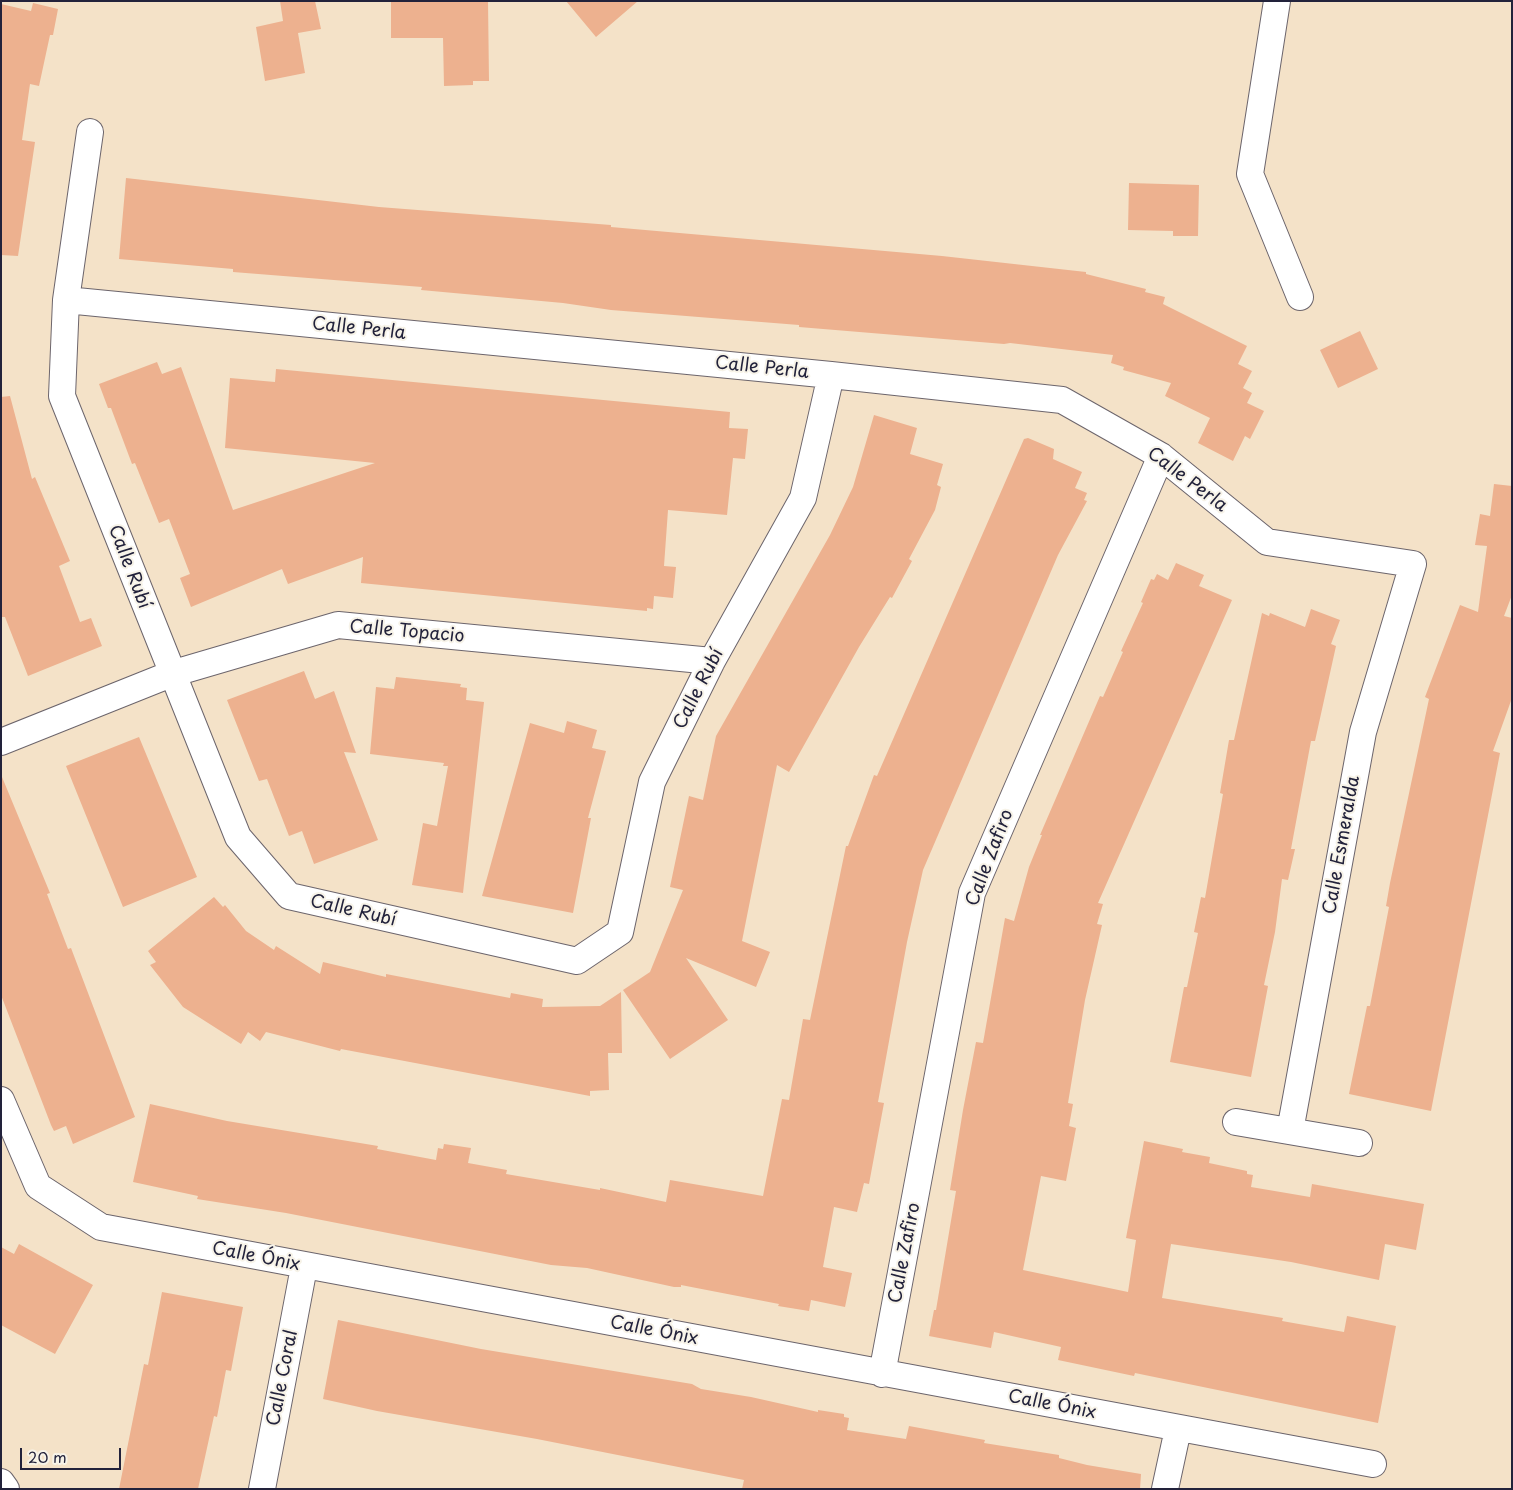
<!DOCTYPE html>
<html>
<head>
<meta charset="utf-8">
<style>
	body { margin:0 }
	#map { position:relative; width:1513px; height:1490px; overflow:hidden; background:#f4e2c8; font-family:"Playpen Sans",sans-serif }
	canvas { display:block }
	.frame { position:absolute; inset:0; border:2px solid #22223b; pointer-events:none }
	.scale { position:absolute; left:20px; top:1448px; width:101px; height:22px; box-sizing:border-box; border:2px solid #22223b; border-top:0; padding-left:6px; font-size:15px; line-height:18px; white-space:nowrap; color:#22223b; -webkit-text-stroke:4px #f7f3e8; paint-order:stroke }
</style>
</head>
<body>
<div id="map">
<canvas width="1513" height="1490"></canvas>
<div class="frame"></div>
<div class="scale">20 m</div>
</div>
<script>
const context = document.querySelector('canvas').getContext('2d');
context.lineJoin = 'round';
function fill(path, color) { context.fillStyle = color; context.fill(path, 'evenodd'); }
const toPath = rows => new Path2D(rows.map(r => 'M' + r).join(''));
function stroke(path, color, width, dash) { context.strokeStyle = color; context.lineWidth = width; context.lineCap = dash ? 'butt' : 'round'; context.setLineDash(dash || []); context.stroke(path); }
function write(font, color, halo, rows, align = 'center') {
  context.font = font + ' "Playpen Sans",sans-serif'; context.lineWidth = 4; context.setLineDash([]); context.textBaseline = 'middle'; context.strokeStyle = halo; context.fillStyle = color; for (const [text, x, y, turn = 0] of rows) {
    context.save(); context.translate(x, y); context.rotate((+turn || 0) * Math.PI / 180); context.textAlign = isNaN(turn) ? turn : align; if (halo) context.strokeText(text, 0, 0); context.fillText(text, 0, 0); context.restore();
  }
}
fill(toPath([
	[280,1,315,1,321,29,298,33,305,73,265,81,256,27,283,21],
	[391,1,488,1,489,81,473,81,473,85,444,86,443,38,391,38],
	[566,1,638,1,596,37],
	[33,3,58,9,53,35,50,35,39,86,30,84,22,140,35,142,18,256,1,255,1,4,31,11],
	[126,178,379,207,611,225,611,227,942,256,1086,272,1086,274,1146,289,1145,292,1165,297,1163,304,1247,346,1238,364,1252,371,1243,388,1252,393,1247,403,1264,411,1250,439,1245,436,1233,461,1198,443,1210,418,1165,396,1171,383,1123,370,1124,367,1111,363,1113,355,1010,343,1004,344,799,327,799,325,611,310,563,303,421,290,422,287,233,272,233,269,119,259],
	[1129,183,1199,185,1198,236,1173,236,1173,231,1128,230],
	[1360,331,1378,369,1338,388,1320,350],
	[157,362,162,374,181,367,233,510,375,463,225,448,230,378,275,382,276,369,730,412,729,428,748,429,745,459,733,458,727,515,668,510,664,566,676,567,673,598,654,596,653,609,647,608,647,611,361,583,363,557,288,584,282,569,191,607,180,578,190,574,169,519,159,523,135,463,132,464,111,408,108,408,99,384],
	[10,396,32,479,35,477,70,561,59,566,80,622,91,618,102,646,28,676,5,617,1,617,1,397],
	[874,415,917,428,910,454,943,464,937,485,941,487,935,510,909,559,912,561,892,598,890,597,859,647,789,772,777,765,742,941,770,952,756,987,686,958,728,1020,670,1059,623,990,650,972,683,890,670,887,689,796,703,800,716,736,830,535,853,487],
	[1028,438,1054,449,1053,459,1082,472,1075,488,1087,493,1084,500,1087,501,1058,555,923,870,907,942,878,1102,884,1103,869,1184,864,1183,857,1212,834,1207,823,1267,852,1273,845,1307,811,1300,809,1311,778,1306,779,1304,681,1285,681,1287,674,1287,587,1268,551,1265,286,1213,197,1199,198,1196,133,1182,150,1104,227,1121,378,1146,377,1149,436,1160,438,1148,443,1149,444,1144,471,1148,468,1163,507,1170,506,1174,600,1190,600,1188,666,1202,670,1180,763,1196,782,1099,789,1100,803,1019,810,1020,846,846,848,846,874,775,877,776,1024,439],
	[1494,484,1512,486,1512,595,1504,616,1512,618,1512,698,1493,751,1500,753,1431,1111,1349,1094,1367,1006,1370,1006,1389,907,1386,906,1390,883,1429,699,1425,697,1460,605,1478,612,1487,546,1475,545,1480,514,1490,516],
	[1176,563,1204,575,1199,586,1232,600,1098,903,1103,904,1097,924,1102,925,1085,1000,1068,1103,1073,1104,1069,1126,1076,1128,1066,1181,1041,1176,1023,1270,1128,1292,1136,1240,1126,1238,1144,1141,1183,1149,1182,1152,1210,1157,1209,1163,1247,1171,1247,1174,1253,1175,1251,1187,1310,1197,1312,1184,1424,1204,1416,1250,1385,1244,1379,1280,1291,1262,1171,1244,1162,1298,1283,1318,1282,1321,1344,1332,1347,1316,1396,1326,1378,1423,1135,1373,1134,1376,1058,1360,1061,1347,994,1332,991,1348,929,1336,934,1310,936,1310,956,1191,950,1190,963,1110,976,1042,983,1043,1005,918,1014,921,1029,867,1042,835,1040,835,1100,696,1103,697,1123,652,1121,651,1143,603,1141,602,1151,579,1154,580,1157,574,1168,580],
	[1311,609,1340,620,1331,644,1336,646,1315,741,1311,741,1291,849,1295,849,1288,880,1282,879,1275,932,1264,985,1268,986,1251,1077,1170,1062,1184,987,1187,987,1198,933,1194,932,1201,897,1205,898,1223,794,1220,793,1229,740,1234,740,1262,613,1269,616,1270,613,1305,627],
	[304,671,315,699,334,691,356,753,344,752,378,840,314,864,302,831,289,836,267,779,259,781,227,700],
	[396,677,461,684,460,687,467,688,466,700,484,702,463,893,412,885,423,823,437,826,448,766,443,766,444,763,370,754,376,687,394,689],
	[567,721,597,730,592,748,606,751,588,818,591,818,573,913,482,896,530,723,564,733],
	[139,737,197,877,123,907,66,766],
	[2,777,50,893,47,894,68,949,71,948,135,1117,73,1144,66,1126,54,1131,51,1125,1,995],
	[214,897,223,907,225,905,246,931,274,950,276,946,320,974,323,962,386,977,386,974,510,998,511,993,543,999,542,1007,600,1006,621,992,622,1053,608,1053,609,1090,590,1091,590,1096,341,1049,340,1051,266,1032,260,1041,248,1032,241,1044,183,1007,150,965,156,962,148,951],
	[19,1244,93,1285,55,1354,1,1325,1,1247,14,1254],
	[162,1292,243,1307,231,1371,226,1370,217,1417,214,1416,198,1489,119,1489,144,1364,148,1365],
	[338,1320,481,1349,692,1384,701,1389,751,1397,818,1412,818,1410,844,1414,844,1417,849,1418,847,1430,906,1439,909,1426,985,1440,984,1443,1059,1455,1059,1458,1087,1465,1141,1474,1140,1489,742,1489,744,1480,537,1439,377,1411,323,1399]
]), '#edb18f');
const street = toPath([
	[1277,1,1250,174,1300,297],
	[90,132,66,300,62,396,238,837,289,896,577,961,620,932,652,782,712,661,803,498,831,375],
	[66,300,831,375,1062,400,1161,456,1267,542,1413,564,1363,732,1290,1131],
	[1,742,171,674,338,625,712,661],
	[1,1100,38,1186,101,1227,1373,1464],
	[1236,1122,1359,1143],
	[882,1374,972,893,1161,456],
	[1,1482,6,1489],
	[262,1489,304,1267],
	[1165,1489,1178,1429]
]);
stroke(street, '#6c656c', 28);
stroke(street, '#fff', 26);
write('18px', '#22223b', '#f7f3e8', [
	["Calle Perla",359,329,6],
	["Calle Perla",762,368,6],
	["Calle Perla",1187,480,37],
	["Calle Rubí",129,567,69],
	["Calle Topacio",407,632,5],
	["Calle Rubí",699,689,-63],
	["Calle Esmeralda",1342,845,-80],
	["Calle Zafiro",990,858,-69],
	["Calle Rubí",353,911,13],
	["Calle Zafiro",905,1253,-79],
	["Calle Ónix",256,1257,11],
	["Calle Ónix",654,1331,11],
	["Calle Coral",283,1378,-79],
	["Calle Ónix",1052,1405,11]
]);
</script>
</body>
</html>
